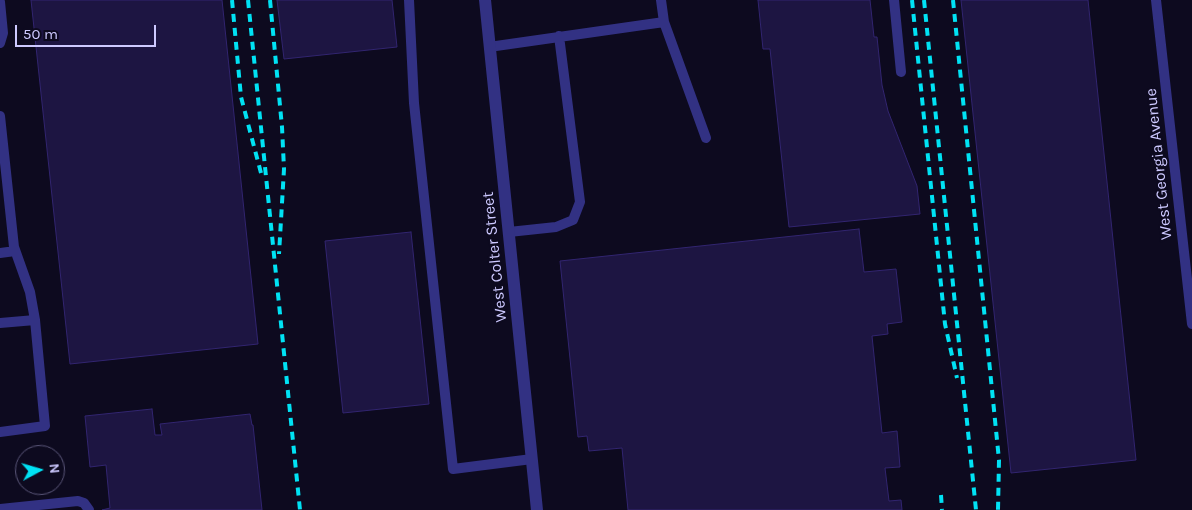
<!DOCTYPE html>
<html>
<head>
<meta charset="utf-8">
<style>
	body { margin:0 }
	#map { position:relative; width:1192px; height:510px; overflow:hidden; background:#0d0a1f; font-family:Karla,sans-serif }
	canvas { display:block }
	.north { position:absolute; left:15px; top:445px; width:50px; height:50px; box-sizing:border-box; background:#0d0a1f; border:1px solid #5a5679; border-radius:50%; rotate:84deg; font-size:14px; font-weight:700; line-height:20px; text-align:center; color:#cdc9ff }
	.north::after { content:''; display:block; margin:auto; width:18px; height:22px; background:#00e2f4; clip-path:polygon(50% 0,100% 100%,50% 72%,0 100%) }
	.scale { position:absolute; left:15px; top:25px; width:141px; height:22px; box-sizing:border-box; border:2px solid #cdc9ff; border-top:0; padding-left:6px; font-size:15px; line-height:18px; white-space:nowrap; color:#cdc9ff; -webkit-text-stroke:4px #0d0a1f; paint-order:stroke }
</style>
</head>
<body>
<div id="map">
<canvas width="1192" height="510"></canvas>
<div class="north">N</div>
<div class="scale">50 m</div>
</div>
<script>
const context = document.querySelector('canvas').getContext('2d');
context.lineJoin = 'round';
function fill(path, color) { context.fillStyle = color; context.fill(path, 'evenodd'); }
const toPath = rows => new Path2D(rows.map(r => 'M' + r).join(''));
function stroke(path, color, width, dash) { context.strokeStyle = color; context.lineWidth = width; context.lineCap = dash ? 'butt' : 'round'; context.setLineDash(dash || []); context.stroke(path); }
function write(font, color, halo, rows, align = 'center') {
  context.font = font + ' Karla,sans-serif'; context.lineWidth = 4; context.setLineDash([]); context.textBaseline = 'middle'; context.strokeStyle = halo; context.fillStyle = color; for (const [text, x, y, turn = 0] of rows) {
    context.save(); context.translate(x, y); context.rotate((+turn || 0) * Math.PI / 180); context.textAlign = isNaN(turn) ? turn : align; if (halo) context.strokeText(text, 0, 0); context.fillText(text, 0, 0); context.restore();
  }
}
const building = toPath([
	[31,0,222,0,258,344,70,364,31,0],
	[277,0,392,0,397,47,284,59,277,0],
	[758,0,870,0,874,37,877,37,882,85,888,111,917,186,920,214,789,227,770,49,763,49,758,0],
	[961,0,1088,0,1136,460,1011,473,961,0],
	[859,229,864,272,896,269,902,322,887,324,888,334,872,336,882,433,897,431,900,467,885,468,889,501,901,500,902,510,628,510,622,448,589,451,587,436,578,437,560,261,859,229],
	[411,232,429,404,343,413,325,241,411,232],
	[152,409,155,435,162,435,160,424,250,414,252,425,253,425,262,510,102,510,110,508,106,465,90,467,85,416,152,409]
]);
fill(building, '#1d1542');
stroke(building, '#322570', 1);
stroke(toPath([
	[409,0,414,103,453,469,532,459],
	[894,0,901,72],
	[1156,0,1192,324],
	[0,2,3,33,0,43],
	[664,22,706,138],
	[489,47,664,22,661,0],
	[0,116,14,247,30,292,35,320],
	[509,232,556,227,573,220,580,202,559,36],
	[0,253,15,251],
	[0,323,35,320,45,426,0,432],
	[0,509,78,501,84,503,89,510]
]), '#323183', 10);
stroke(toPath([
	[485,0,537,510]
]), '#323183', 12);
stroke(toPath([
	[232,0,241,97,261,173],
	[248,0,300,510],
	[270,0,282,127,284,169,279,254],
	[912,0,945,324,957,378],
	[924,0,976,510],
	[953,0,999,460,998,510],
	[941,495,942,510]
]), '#00e2f4', 4, [8, 6]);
write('16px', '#cdc9ff', '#0d0a1f', [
	["West Georgia Avenue",1159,164,-96],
	["West Colter Street",495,257,-96]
]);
</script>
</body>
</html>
